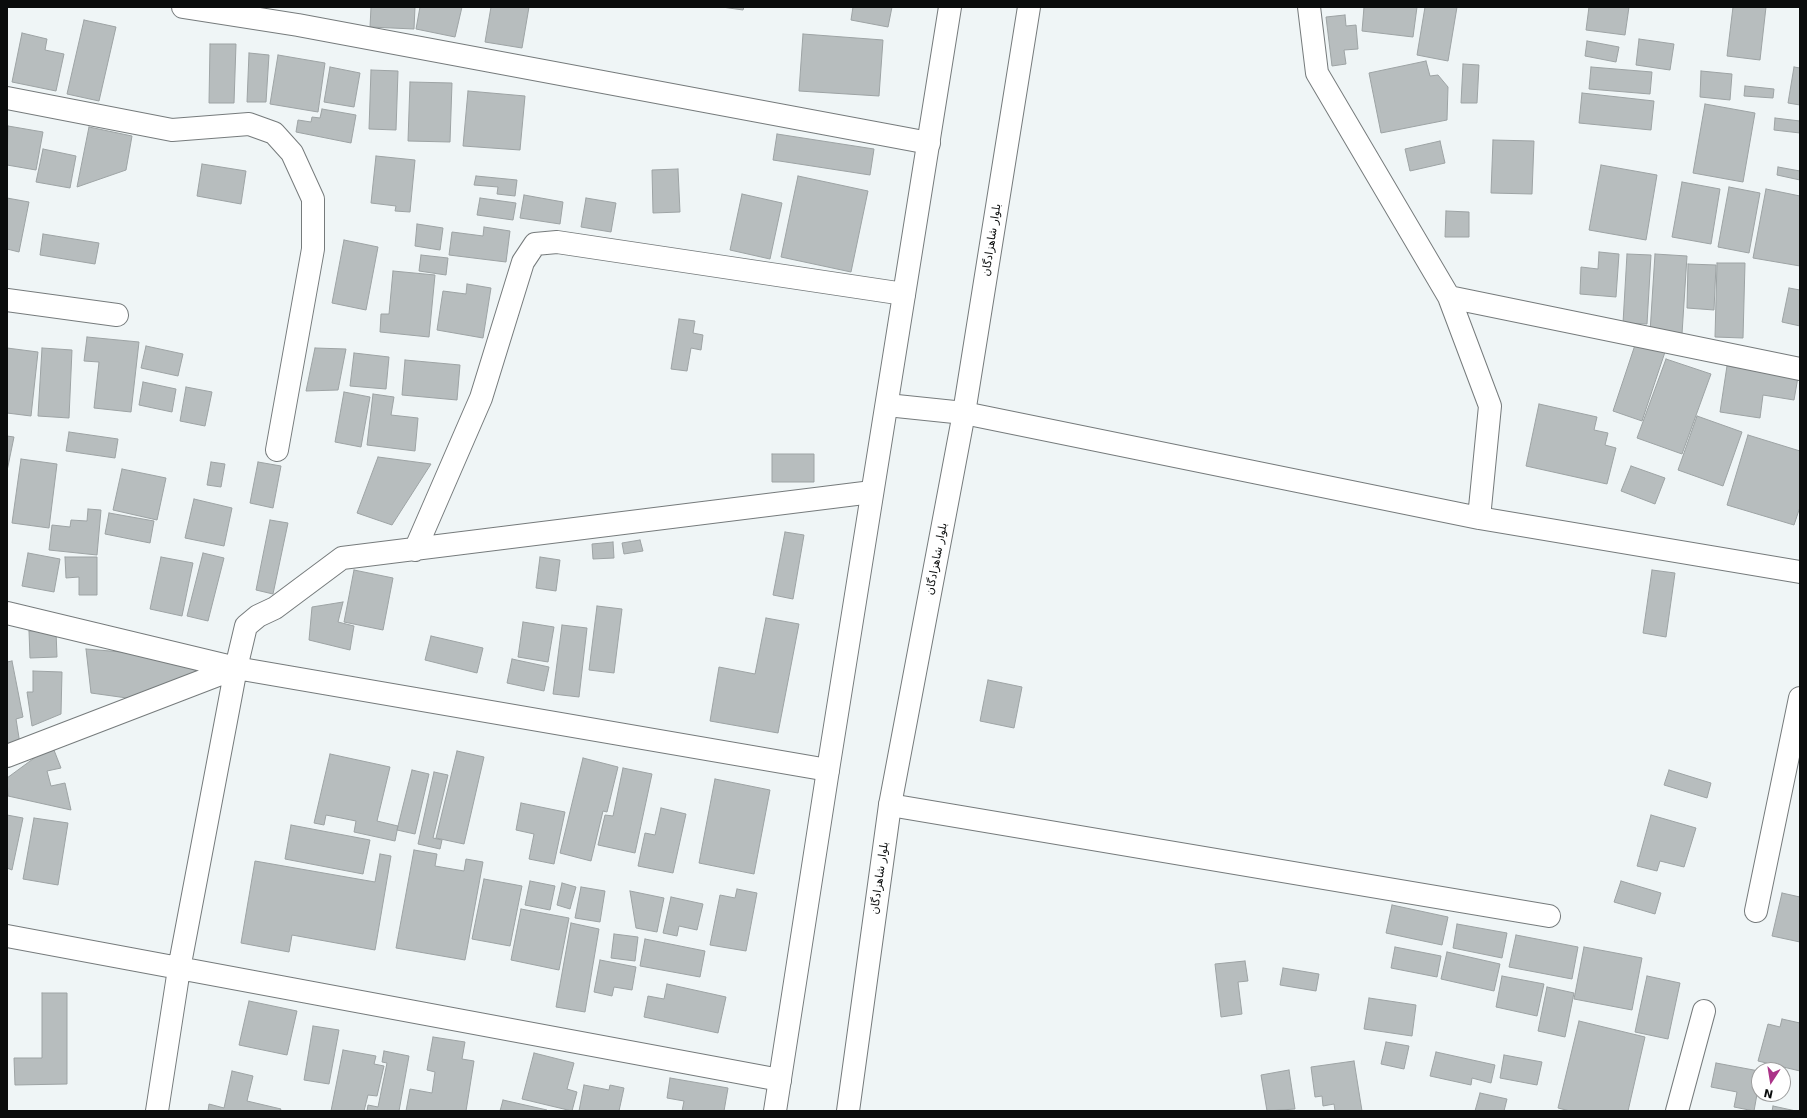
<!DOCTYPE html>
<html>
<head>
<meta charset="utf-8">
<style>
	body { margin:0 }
	#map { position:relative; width:1807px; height:1118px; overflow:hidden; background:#eff5f6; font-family:"DejaVu Sans",sans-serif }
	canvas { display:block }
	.frame { position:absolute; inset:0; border:8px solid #0a0c0c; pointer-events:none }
	.north { position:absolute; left:1751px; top:1062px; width:40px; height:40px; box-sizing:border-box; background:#fff; border:1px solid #9d9e9e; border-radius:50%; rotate:192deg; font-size:11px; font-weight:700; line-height:16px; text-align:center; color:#0a0c0c }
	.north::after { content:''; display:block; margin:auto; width:14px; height:18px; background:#ab3388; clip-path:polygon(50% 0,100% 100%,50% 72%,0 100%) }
</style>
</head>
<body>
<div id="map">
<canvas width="1807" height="1118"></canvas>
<div class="frame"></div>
<div class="north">N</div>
</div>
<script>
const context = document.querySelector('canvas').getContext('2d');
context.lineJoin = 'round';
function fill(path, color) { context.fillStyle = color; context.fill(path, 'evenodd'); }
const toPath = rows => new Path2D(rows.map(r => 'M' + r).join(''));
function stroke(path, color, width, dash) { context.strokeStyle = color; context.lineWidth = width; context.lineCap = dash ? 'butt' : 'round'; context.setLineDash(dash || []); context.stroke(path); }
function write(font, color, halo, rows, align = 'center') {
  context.font = font + ' "DejaVu Sans",Cairo,sans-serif'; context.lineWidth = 4; context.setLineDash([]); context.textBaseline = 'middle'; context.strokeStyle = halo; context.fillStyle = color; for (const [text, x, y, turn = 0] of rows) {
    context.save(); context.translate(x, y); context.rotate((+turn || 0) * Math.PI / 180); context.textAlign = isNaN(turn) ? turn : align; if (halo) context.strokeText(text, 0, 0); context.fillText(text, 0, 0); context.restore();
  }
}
const building = toPath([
	[371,7,415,7,414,29,370,27,371,7],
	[420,7,462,7,455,37,416,29,420,7],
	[491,7,529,7,522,48,485,42,491,7],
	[722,7,744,7,743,10,722,7],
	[853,7,892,7,888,27,851,20,853,7],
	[1364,7,1417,7,1413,37,1362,31,1364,7],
	[1425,7,1457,7,1448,61,1417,55,1425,7],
	[1589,7,1629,7,1625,35,1586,30,1589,7],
	[1733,7,1766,7,1760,60,1727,56,1733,7],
	[1345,15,1346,26,1356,25,1358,49,1344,50,1346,64,1332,66,1326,17,1345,15],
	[84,20,116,27,99,101,67,94,84,20],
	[22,33,47,39,45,50,64,54,56,91,12,82,22,33],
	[803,34,883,40,879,96,799,91,803,34],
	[1639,39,1674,44,1670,70,1636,65,1639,39],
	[1587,41,1619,47,1616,62,1585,56,1587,41],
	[210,44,236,44,234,103,209,103,210,44],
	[249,53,269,55,266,102,247,102,249,53],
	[278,55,325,63,318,112,270,104,278,55],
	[1426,61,1430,76,1438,75,1448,87,1447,120,1381,133,1369,73,1426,61],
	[1463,64,1479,65,1477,103,1461,103,1463,64],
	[330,67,360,73,354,107,324,102,330,67],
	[1591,67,1652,72,1650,94,1589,89,1591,67],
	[1794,67,1800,68,1800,105,1788,103,1794,67],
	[371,70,398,71,396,130,369,129,371,70],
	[1701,71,1732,74,1730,100,1700,97,1701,71],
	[410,82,452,83,450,142,408,141,410,82],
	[1745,86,1774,89,1773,98,1744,96,1745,86],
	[468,91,525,96,520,150,463,146,468,91],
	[1582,93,1654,101,1651,130,1579,123,1582,93],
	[1705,104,1755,113,1743,182,1693,173,1705,104],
	[322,109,356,115,351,143,296,132,298,120,311,122,312,117,320,118,322,109],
	[1775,118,1800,121,1800,133,1774,130,1775,118],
	[8,126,43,132,36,170,7,165,8,126],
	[89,127,132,136,126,170,77,187,89,127],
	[777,134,874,149,870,175,773,160,777,134],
	[1493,140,1534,141,1532,194,1491,193,1493,140],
	[1440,141,1445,163,1410,171,1405,149,1440,141],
	[43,149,76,156,70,188,36,182,43,149],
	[376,156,415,160,410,212,395,211,396,206,371,203,376,156],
	[202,164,246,171,241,204,197,196,202,164],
	[1601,165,1657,175,1646,240,1589,230,1601,165],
	[1778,167,1800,171,1800,180,1777,175,1778,167],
	[678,169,680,212,653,213,652,170,678,169],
	[476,176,517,180,515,196,497,194,498,187,474,185,476,176],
	[798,176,868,191,851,272,781,257,798,176],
	[1682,182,1720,189,1711,244,1672,237,1682,182],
	[1729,187,1760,193,1749,253,1718,247,1729,187],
	[1766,189,1800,196,1800,266,1753,258,1766,189],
	[742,194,782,203,770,259,730,250,742,194],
	[524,195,563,202,560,224,520,218,524,195],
	[7,198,29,202,19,252,7,249,7,198],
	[480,198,516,203,513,220,477,215,480,198],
	[586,198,616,203,611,232,581,227,586,198],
	[1446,211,1469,212,1469,237,1445,237,1446,211],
	[417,224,443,228,440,250,415,246,417,224],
	[484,227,510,231,506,262,449,255,452,232,483,236,484,227],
	[43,234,99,243,95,264,40,255,43,234],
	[344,240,378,247,366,310,332,303,344,240],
	[1599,252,1619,254,1616,297,1580,294,1581,267,1598,269,1599,252],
	[1627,254,1651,255,1647,324,1623,323,1627,254],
	[1655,254,1687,256,1682,334,1650,332,1655,254],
	[421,255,448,258,446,275,419,271,421,255],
	[1717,263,1745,263,1743,338,1715,337,1717,263],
	[1688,264,1716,265,1714,310,1687,308,1688,264],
	[393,271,435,275,429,337,380,332,381,314,389,314,393,271],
	[467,284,491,288,483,338,437,330,443,291,466,294,467,284],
	[1789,288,1800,290,1800,326,1782,322,1789,288],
	[679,319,695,321,693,333,703,335,701,350,691,348,687,371,671,369,679,319],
	[87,337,139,342,131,412,94,408,99,362,84,361,87,337],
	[1636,342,1665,352,1642,421,1613,411,1636,342],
	[146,346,183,354,178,376,141,368,146,346],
	[7,348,38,352,31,416,7,413,7,348],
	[42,348,72,350,69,418,38,416,42,348],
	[315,348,346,349,338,390,306,391,315,348],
	[354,353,389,357,386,389,350,386,354,353],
	[1666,359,1711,374,1682,454,1637,438,1666,359],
	[405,360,460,365,457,400,402,395,405,360],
	[1727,366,1798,377,1794,400,1763,395,1760,418,1720,412,1727,366],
	[143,382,176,389,172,412,139,405,143,382],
	[186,387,212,392,205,426,180,421,186,387],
	[344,392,370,397,361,447,335,442,344,392],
	[373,394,394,397,391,415,418,418,415,451,367,445,373,394],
	[1539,404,1597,417,1594,430,1608,433,1605,445,1616,448,1607,484,1526,466,1539,404],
	[1697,416,1742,432,1723,486,1678,470,1697,416],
	[69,432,118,439,115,458,66,451,69,432],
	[1748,435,1800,451,1800,507,1794,525,1727,505,1748,435],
	[7,436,14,437,7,471,7,436],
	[772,454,814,454,814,482,772,482,772,454],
	[378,457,431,464,392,525,357,513,378,457],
	[21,459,57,464,49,528,12,523,21,459],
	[211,462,225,464,221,487,207,485,211,462],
	[258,462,281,466,273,508,250,503,258,462],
	[1631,466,1665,478,1655,504,1621,491,1631,466],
	[122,469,166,478,157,520,113,510,122,469],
	[194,499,232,508,224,546,185,538,194,499],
	[88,509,101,510,97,555,49,550,52,525,70,527,71,520,87,521,88,509],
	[109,513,154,521,150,543,105,534,109,513],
	[270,520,288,523,273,594,256,590,270,520],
	[785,532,804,535,793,599,773,595,785,532],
	[640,540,643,551,624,554,622,543,640,540],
	[613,542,614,558,593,559,592,544,613,542],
	[28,553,60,559,54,592,22,586,28,553],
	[203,553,224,558,208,621,187,616,203,553],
	[65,557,97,557,97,595,79,595,79,577,66,578,65,557],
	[161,557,193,563,182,616,150,609,161,557],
	[540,557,560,560,556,591,536,588,540,557],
	[354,570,393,578,383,630,344,622,354,570],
	[1652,570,1675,573,1666,637,1643,633,1652,570],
	[343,602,338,622,354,626,350,650,309,640,312,607,343,602],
	[597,606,622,609,614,673,589,670,597,606],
	[766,618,799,624,778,733,710,721,719,667,755,674,766,618],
	[523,622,554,627,548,662,518,657,523,622],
	[562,625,587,628,579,697,553,694,562,625],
	[29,631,56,631,57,657,30,658,29,631],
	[431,636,483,648,477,673,425,660,431,636],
	[86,649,146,654,195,668,196,674,127,698,91,693,86,649],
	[512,659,549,667,544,691,507,683,512,659],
	[12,661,23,717,16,719,20,744,7,746,7,662,12,661],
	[33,671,62,672,61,714,32,726,27,692,33,692,33,671],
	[988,680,1022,687,1014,728,980,721,988,680],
	[52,745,61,768,47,771,51,786,65,783,71,810,8,796,7,778,52,745],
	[457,751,484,757,464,844,436,838,457,751],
	[330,754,390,767,377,821,398,826,395,841,354,832,356,821,326,815,324,825,314,823,330,754],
	[583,758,618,767,607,812,603,811,591,861,560,853,583,758],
	[623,768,652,774,635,853,598,845,605,815,613,816,623,768],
	[412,770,429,774,415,834,397,830,412,770],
	[1669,770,1711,783,1707,798,1664,785,1669,770],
	[434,772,448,775,433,838,442,840,440,849,418,844,434,772],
	[715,779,770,790,754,874,699,863,715,779],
	[521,803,565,812,554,864,529,859,534,834,516,830,521,803],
	[661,808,686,814,673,873,638,866,645,833,655,835,661,808],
	[7,815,23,818,12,870,7,868,7,815],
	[1651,815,1696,828,1684,867,1660,861,1657,871,1637,866,1651,815],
	[34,818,68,823,58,885,23,879,34,818],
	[291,825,370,840,363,874,285,859,291,825],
	[414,850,437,854,435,866,464,871,466,859,483,862,465,960,396,948,414,850],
	[380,854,391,856,375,950,292,935,289,952,241,943,255,861,375,882,380,854],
	[484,879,522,886,510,946,472,939,484,879],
	[530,881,555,886,550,910,525,905,530,881],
	[1621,881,1661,893,1655,914,1614,902,1621,881],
	[562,883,576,887,570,909,557,905,562,883],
	[581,887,605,891,600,922,575,918,581,887],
	[737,889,757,893,746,951,710,945,720,895,735,898,737,889],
	[630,891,664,898,657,932,636,928,630,891],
	[1782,893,1800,897,1800,942,1772,936,1782,893],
	[671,897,703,904,697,930,679,926,677,936,663,933,671,897],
	[1392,905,1448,917,1442,945,1386,933,1392,905],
	[521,909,569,918,559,970,511,960,521,909],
	[571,923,599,929,585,1012,556,1007,571,923],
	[1457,924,1507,933,1502,958,1453,948,1457,924],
	[614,934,638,937,635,961,611,958,614,934],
	[1516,935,1578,947,1572,979,1509,967,1516,935],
	[645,939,705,951,700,977,640,966,645,939],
	[1395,947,1441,956,1437,977,1391,968,1395,947],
	[1584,947,1642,958,1632,1010,1574,999,1584,947],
	[1447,952,1500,964,1494,991,1441,979,1447,952],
	[600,960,636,967,632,990,614,987,612,996,594,992,600,960],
	[1245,961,1248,981,1238,982,1242,1014,1221,1017,1215,964,1245,961],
	[1283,968,1319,974,1316,991,1280,985,1283,968],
	[1502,976,1544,984,1537,1016,1496,1007,1502,976],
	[1647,976,1680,983,1668,1039,1635,1032,1647,976],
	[667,984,726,997,718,1033,644,1017,648,996,664,999,667,984],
	[1547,987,1574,993,1565,1037,1538,1031,1547,987],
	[42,993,67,993,67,1084,15,1085,14,1058,42,1058,42,993],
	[1369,998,1416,1005,1412,1036,1364,1029,1369,998],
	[249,1001,297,1011,287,1055,239,1045,249,1001],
	[1782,1019,1800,1023,1800,1071,1758,1061,1768,1024,1780,1027,1782,1019],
	[1579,1021,1645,1037,1628,1111,1570,1111,1558,1108,1579,1021],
	[313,1026,339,1030,329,1084,304,1080,313,1026],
	[433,1037,465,1042,462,1059,474,1061,466,1111,406,1111,410,1089,432,1093,435,1072,427,1070,433,1037],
	[1386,1042,1409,1046,1404,1069,1381,1064,1386,1042],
	[343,1050,376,1056,374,1064,384,1066,377,1096,368,1095,364,1111,331,1111,343,1050],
	[384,1051,409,1056,399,1111,367,1111,368,1105,378,1107,387,1063,382,1062,384,1051],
	[1436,1052,1495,1065,1491,1083,1472,1078,1471,1085,1430,1076,1436,1052],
	[534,1053,574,1063,567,1089,577,1092,572,1111,522,1099,534,1053],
	[1504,1055,1542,1062,1537,1085,1500,1078,1504,1055],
	[1354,1061,1362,1111,1335,1111,1334,1104,1323,1106,1322,1096,1315,1097,1311,1067,1354,1061],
	[1716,1063,1759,1071,1759,1083,1754,1111,1734,1107,1737,1092,1711,1087,1716,1063],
	[1289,1070,1295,1109,1267,1111,1261,1075,1289,1070],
	[232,1071,253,1076,247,1101,281,1109,280,1111,208,1111,209,1104,224,1108,232,1071],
	[670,1078,728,1088,724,1111,682,1111,684,1101,667,1098,670,1078],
	[584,1085,609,1090,610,1085,624,1088,619,1111,579,1111,584,1085],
	[1480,1093,1507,1099,1504,1111,1475,1111,1480,1093],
	[503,1100,547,1110,547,1111,500,1111,503,1100],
	[1773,1106,1796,1111,1772,1111,1773,1106]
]);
fill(building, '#b7bdbe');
stroke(building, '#9da3a4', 1);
const minor = toPath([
	[183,7,298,25,929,143],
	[1309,7,1317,73,1449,297,1490,406,1479,518],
	[7,98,172,130,249,124,274,133,292,153,313,199,313,249,277,450],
	[1449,297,1800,369],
	[7,300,117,315],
	[887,405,964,413,1479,518,1800,572],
	[415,550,481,398,523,262,535,244,557,242,904,294],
	[7,613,236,668,828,770],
	[7,756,236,668],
	[890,805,1549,916],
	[1756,911,1800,698],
	[7,936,780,1080],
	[157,1111,179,969,236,668,246,626,258,616,275,608,342,558,872,492],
	[1677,1111,1704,1011]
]);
const major = toPath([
	[775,1111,828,770,950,7],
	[848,1111,890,805,964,413,1029,7]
]);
stroke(minor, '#767b7c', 24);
stroke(major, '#767b7c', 24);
stroke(minor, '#fff', 22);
stroke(major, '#fff', 22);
write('11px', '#0a0c0c', '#fff', [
	["بلوار شاهزادگان",992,240,-81],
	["بلوار شاهزادگان",937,559,-79],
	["بلوار شاهزادگان",880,878,-82]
]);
</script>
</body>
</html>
